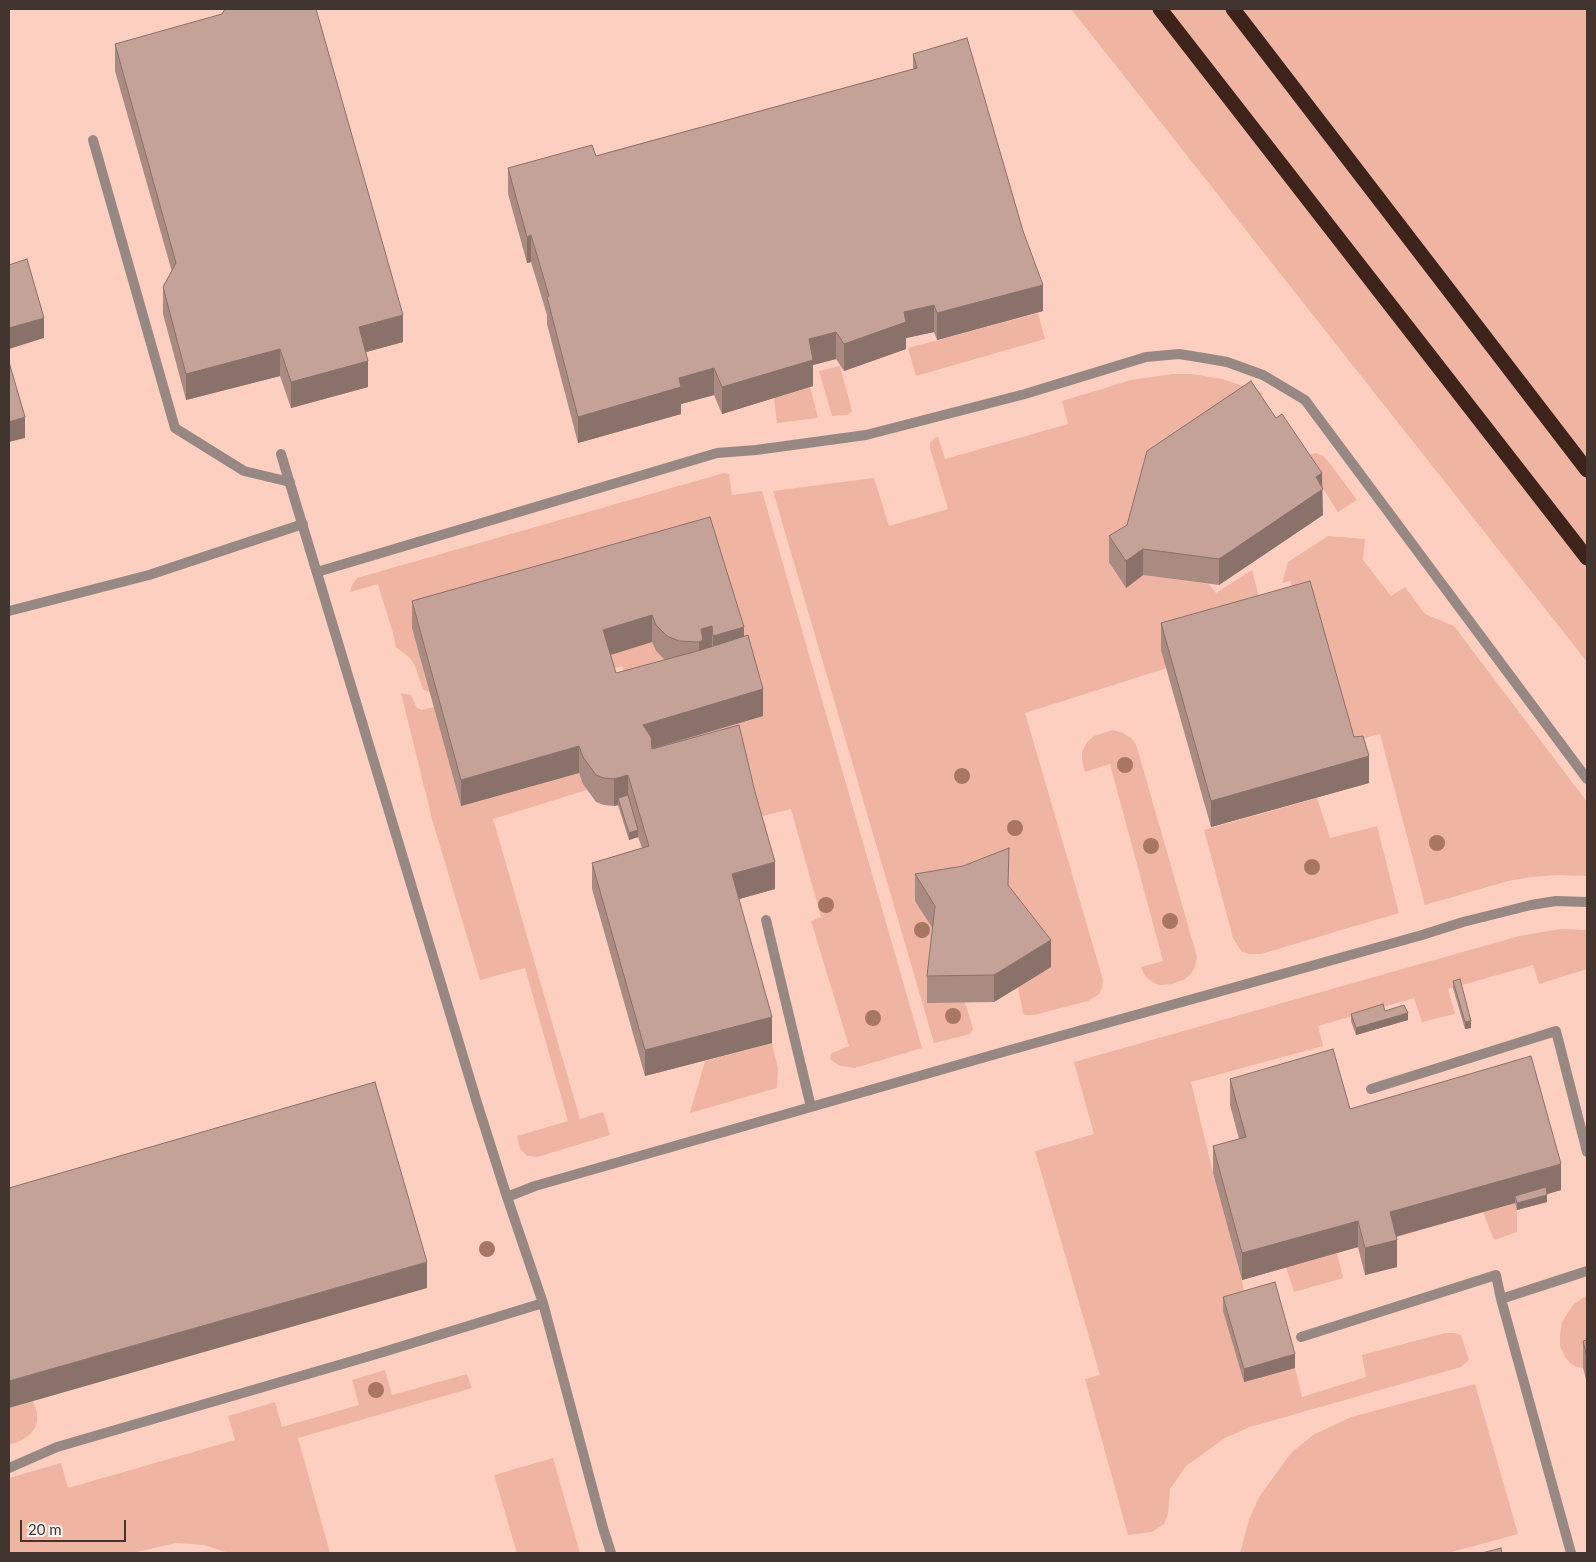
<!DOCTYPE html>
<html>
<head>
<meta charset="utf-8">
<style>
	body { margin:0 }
	#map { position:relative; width:1596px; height:1562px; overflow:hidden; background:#fee0d6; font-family:Lato,sans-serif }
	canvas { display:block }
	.frame { position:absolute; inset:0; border:10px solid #42342f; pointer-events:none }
	.scale { position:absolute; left:20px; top:1520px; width:106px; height:22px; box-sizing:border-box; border:2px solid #42342f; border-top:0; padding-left:6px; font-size:15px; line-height:18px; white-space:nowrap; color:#42342f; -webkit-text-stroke:4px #faf3f0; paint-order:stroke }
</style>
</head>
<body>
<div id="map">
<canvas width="1596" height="1562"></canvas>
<div class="frame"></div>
<div class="scale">20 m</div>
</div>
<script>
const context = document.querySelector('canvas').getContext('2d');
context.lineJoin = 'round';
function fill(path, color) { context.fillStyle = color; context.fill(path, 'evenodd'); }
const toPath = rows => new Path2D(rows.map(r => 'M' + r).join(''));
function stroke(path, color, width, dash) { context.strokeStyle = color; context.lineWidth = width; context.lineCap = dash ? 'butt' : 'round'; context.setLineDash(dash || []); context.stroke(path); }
fill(toPath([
	[9,9,1071,9,1587,662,1587,1553,9,1553]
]), '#fccfc1');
fill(toPath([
	[1071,9,1587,9,1587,662],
	[1038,313,1045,339,916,376,908,348],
	[840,366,852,411,847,415,832,416,819,371],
	[1172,374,1192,374,1222,379,1264,393,1140,476,1145,483,1126,587,1143,575,1209,584,1216,593,1252,570,1265,620,1162,650,1167,668,1025,713,1103,980,1102,988,1099,994,1088,1001,1034,1015,1025,1015,1023,1013,1018,987,1008,912,1008,875,935,933,927,1002,965,1002,973,1029,970,1034,934,1043,773,491,874,478,889,526,948,509,930,448,930,443,935,438,938,437,945,459,1068,424,1062,401,1131,380],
	[810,387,818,418,777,423,774,398],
	[1316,453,1323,456,1328,461,1357,500,1338,512,1302,456],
	[724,473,729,474,732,495,762,491,922,1048,855,1068,840,1066,831,1060,830,1056,832,1053,849,1046,811,921,821,917,791,809,755,818,643,751,710,543,413,628,430,692,424,690,422,687,415,666,411,659,396,647,393,633,378,584,350,592,352,585,357,578],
	[1328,536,1365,539,1363,560,1391,596,1405,587,1425,614,1454,626,1587,802,1587,876,1558,875,1531,877,1508,881,1425,905,1380,734,1348,742,1290,581,1282,583,1288,562],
	[652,642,656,651,667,662,628,686,622,666,608,670,603,657],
	[401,693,411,695,417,708,422,710,434,707,461,806,579,773,587,790,493,819,580,1119,603,1112,610,1135,537,1157,527,1156,520,1149,517,1136,568,1121,525,968,480,980,432,819],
	[1113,730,1123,733,1131,738,1136,744,1197,957,1195,967,1190,975,1183,980,1172,984,1160,985,1152,982,1145,976,1141,967,1163,961,1110,764,1085,772,1082,761,1082,752,1087,742,1094,736],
	[1317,798,1330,838,1377,826,1399,913,1261,954,1249,954,1242,952,1233,938,1204,830],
	[1561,929,1587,930,1587,969,1539,984,1533,965,1448,989,1455,1014,1422,1022,1414,998,1318,1026,1323,1046,1191,1082,1213,1173,1242,1280,1246,1304,1244,1382,1295,1368,1302,1397,1366,1377,1362,1355,1445,1333,1454,1333,1461,1335,1469,1360,1461,1367,1250,1427,1225,1438,1186,1466,1170,1489,1168,1514,1164,1524,1152,1532,1128,1535,1085,1379,1100,1375,1035,1151,1094,1134,1074,1062,1519,936],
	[772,1043,778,1069,777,1088,690,1113,705,1061],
	[1515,1203,1517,1210,1517,1232,1494,1240,1483,1212],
	[1337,1253,1343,1278,1294,1292,1286,1267],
	[1587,1295,1587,1366,1583,1368,1577,1367,1570,1363,1565,1357,1560,1346,1560,1334,1562,1322,1573,1305],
	[385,1370,392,1395,467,1374,472,1388,298,1438,330,1553,229,1553,204,1545,176,1543,132,1553,9,1553,9,1478,61,1463,68,1488,235,1440,228,1416,275,1402,282,1427,359,1405,352,1380],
	[1475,1384,1518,1534,1448,1553,1240,1553,1249,1520,1259,1497,1291,1453,1313,1435,1351,1417],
	[33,1401,37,1413,37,1422,35,1428,30,1434,22,1440,9,1445,9,1408],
	[553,1458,580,1553,517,1553,494,1475]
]), '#f0b5a2');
stroke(toPath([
	[93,140,175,428,244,471,290,482],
	[281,454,478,1106,507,1197,543,1303,603,1528,611,1553],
	[317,572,717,453,756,450,866,435,1025,394,1146,357,1179,354,1204,358,1227,362,1263,375,1305,400,1587,779],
	[9,611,149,575,303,524],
	[766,920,811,1107],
	[1371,1089,1556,1031,1587,1152],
	[507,1197,535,1186,1003,1052,1422,935,1463,922,1531,905,1556,901,1587,902],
	[1301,1337,1496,1275,1501,1299],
	[9,1468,57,1447,380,1353,543,1303],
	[1571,1553,1501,1299,1587,1271]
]), '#988884', 10);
stroke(toPath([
	[1160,9,1587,558],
	[1233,9,1587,470]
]), '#3e231a', 15);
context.fillStyle = '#aa7664';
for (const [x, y] of [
	[1125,765],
	[962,776],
	[1015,828],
	[1437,843],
	[1151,846],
	[1312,867],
	[826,905],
	[1170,921],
	[922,930],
	[953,1016],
	[873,1018],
	[487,1249],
	[376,1390]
]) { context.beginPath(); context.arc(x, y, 8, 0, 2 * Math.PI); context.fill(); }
fill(toPath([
	[115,44,403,342,366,352,368,387,291,408,280,376,186,400,163,314,163,287,172,272,115,71],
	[913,54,1043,311,937,340,934,332,906,338,906,349,844,371,836,359,813,365,813,386,722,414,714,395,681,404,681,414,578,443,547,324,547,315,531,262,527,263,508,194,508,168,596,156,913,69],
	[1323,515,1219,585,1143,575,1126,588,1109,562,1109,536],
	[710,517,744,636,763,716,652,749,775,889,739,899,772,1043,645,1076,592,889,592,863,642,848,638,837,629,840,618,805,614,806,604,805,596,802,583,784,579,773,461,806,412,628,412,601],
	[652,642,656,651,665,660,616,673,611,655],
	[1161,623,1354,737,1369,783,1211,827,1161,650],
	[915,874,1008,886,1051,967,994,1002,927,1003,927,976,933,929,915,901],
	[1453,981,1471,1028,1465,1029,1453,988],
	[1385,1011,1408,1020,1356,1035,1351,1021,1351,1014],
	[1230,1079,1350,1109,1561,1190,1547,1194,1547,1202,1517,1210,1515,1203,1396,1237,1397,1267,1365,1275,1358,1247,1242,1280,1213,1173,1213,1146,1239,1139,1230,1105],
	[1223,1297,1295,1368,1244,1382,1223,1311],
	[1587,1340,1587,1383,1583,1368,1583,1341]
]), '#a98b82');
fill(toPath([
	[531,235,531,262,527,263,527,237],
	[1043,285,1043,311,937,340,937,313],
	[934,305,934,332,906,338,906,349,844,371,844,344,904,312],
	[403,315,403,342,359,354,359,327],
	[44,318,44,338,9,349,9,328],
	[836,332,836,359,813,365,813,386,722,414,722,387,809,339],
	[280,349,280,376,186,400,186,374],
	[368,361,368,387,291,408,291,382],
	[714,368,714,395,681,404,681,414,578,443,578,417,679,378],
	[25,417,25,438,9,442,9,422],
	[1322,473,1323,515,1219,585,1219,559,1316,477],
	[1143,549,1143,575,1126,588,1126,561],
	[652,615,652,642,603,657,603,630],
	[712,626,712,653,699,669,699,642,701,629],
	[744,627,744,653,713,662,713,636],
	[763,689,763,716,643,751,643,725],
	[579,746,579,773,461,806,461,780],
	[1369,756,1369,783,1211,827,1211,801],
	[628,775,628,802,618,798,618,805,614,806,614,779],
	[638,830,638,837,629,840,629,833],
	[775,862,775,889,732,901,732,874],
	[1051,940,1051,967,994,1002,994,975],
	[1408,1013,1408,1020,1356,1035,1356,1028],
	[772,1017,772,1043,645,1076,645,1050],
	[1471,1021,1471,1028,1465,1029,1465,1022],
	[1561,1164,1561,1190,1517,1203,1515,1196,1515,1203,1390,1238,1390,1212],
	[1547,1195,1547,1202,1517,1210,1517,1203],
	[1358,1221,1358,1247,1242,1280,1242,1253],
	[1397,1240,1397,1267,1365,1275,1365,1248],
	[427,1262,427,1288,9,1408,9,1381],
	[1295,1354,1295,1368,1244,1382,1244,1369]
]), '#8a716a');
const building = toPath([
	[225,9,316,9,403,315,359,327,368,361,291,382,280,349,186,374,163,287,176,263,115,44,222,14,225,9],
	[967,38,1023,231,1043,285,937,313,934,305,904,312,906,322,844,344,836,332,809,339,813,360,722,387,714,368,679,378,681,387,578,417,547,297,549,296,531,235,527,237,508,168,592,145,596,156,917,68,913,54,967,38],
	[27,259,44,318,9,328,9,265,27,259],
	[9,362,25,417,9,422,9,362],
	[1251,381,1276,418,1282,414,1322,473,1316,477,1323,489,1219,559,1143,549,1126,561,1109,536,1127,525,1147,451,1251,381],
	[710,517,744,627,713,636,712,626,701,629,703,640,699,642,679,641,667,636,656,625,652,615,603,630,616,673,701,650,748,635,763,689,643,725,651,737,652,749,739,725,755,792,775,862,732,874,772,1017,645,1050,592,863,649,846,628,775,614,779,604,778,596,775,583,757,579,746,461,780,412,601,710,517],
	[1310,581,1354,737,1363,736,1369,756,1211,801,1161,623,1310,581],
	[628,795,638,830,629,833,618,798,628,795],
	[1009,848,1008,885,1051,940,994,975,927,976,935,906,915,874,963,866,1009,848],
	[1460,979,1471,1021,1465,1022,1453,981,1460,979],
	[1383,1004,1385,1011,1404,1005,1408,1013,1356,1028,1351,1014,1383,1004],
	[1333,1049,1350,1109,1531,1056,1561,1164,1390,1212,1397,1240,1365,1248,1358,1221,1242,1253,1213,1146,1246,1137,1230,1079,1333,1049],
	[375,1082,427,1262,9,1381,9,1188,375,1082],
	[1546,1187,1547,1195,1517,1203,1515,1196,1546,1187],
	[1275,1282,1295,1354,1244,1369,1223,1297,1275,1282],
	[1587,1340,1587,1357,1583,1341,1587,1340],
	[1501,1548,1502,1553,1482,1553,1501,1548]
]);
fill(building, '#c5a297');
stroke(building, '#8a716a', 1);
</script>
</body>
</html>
